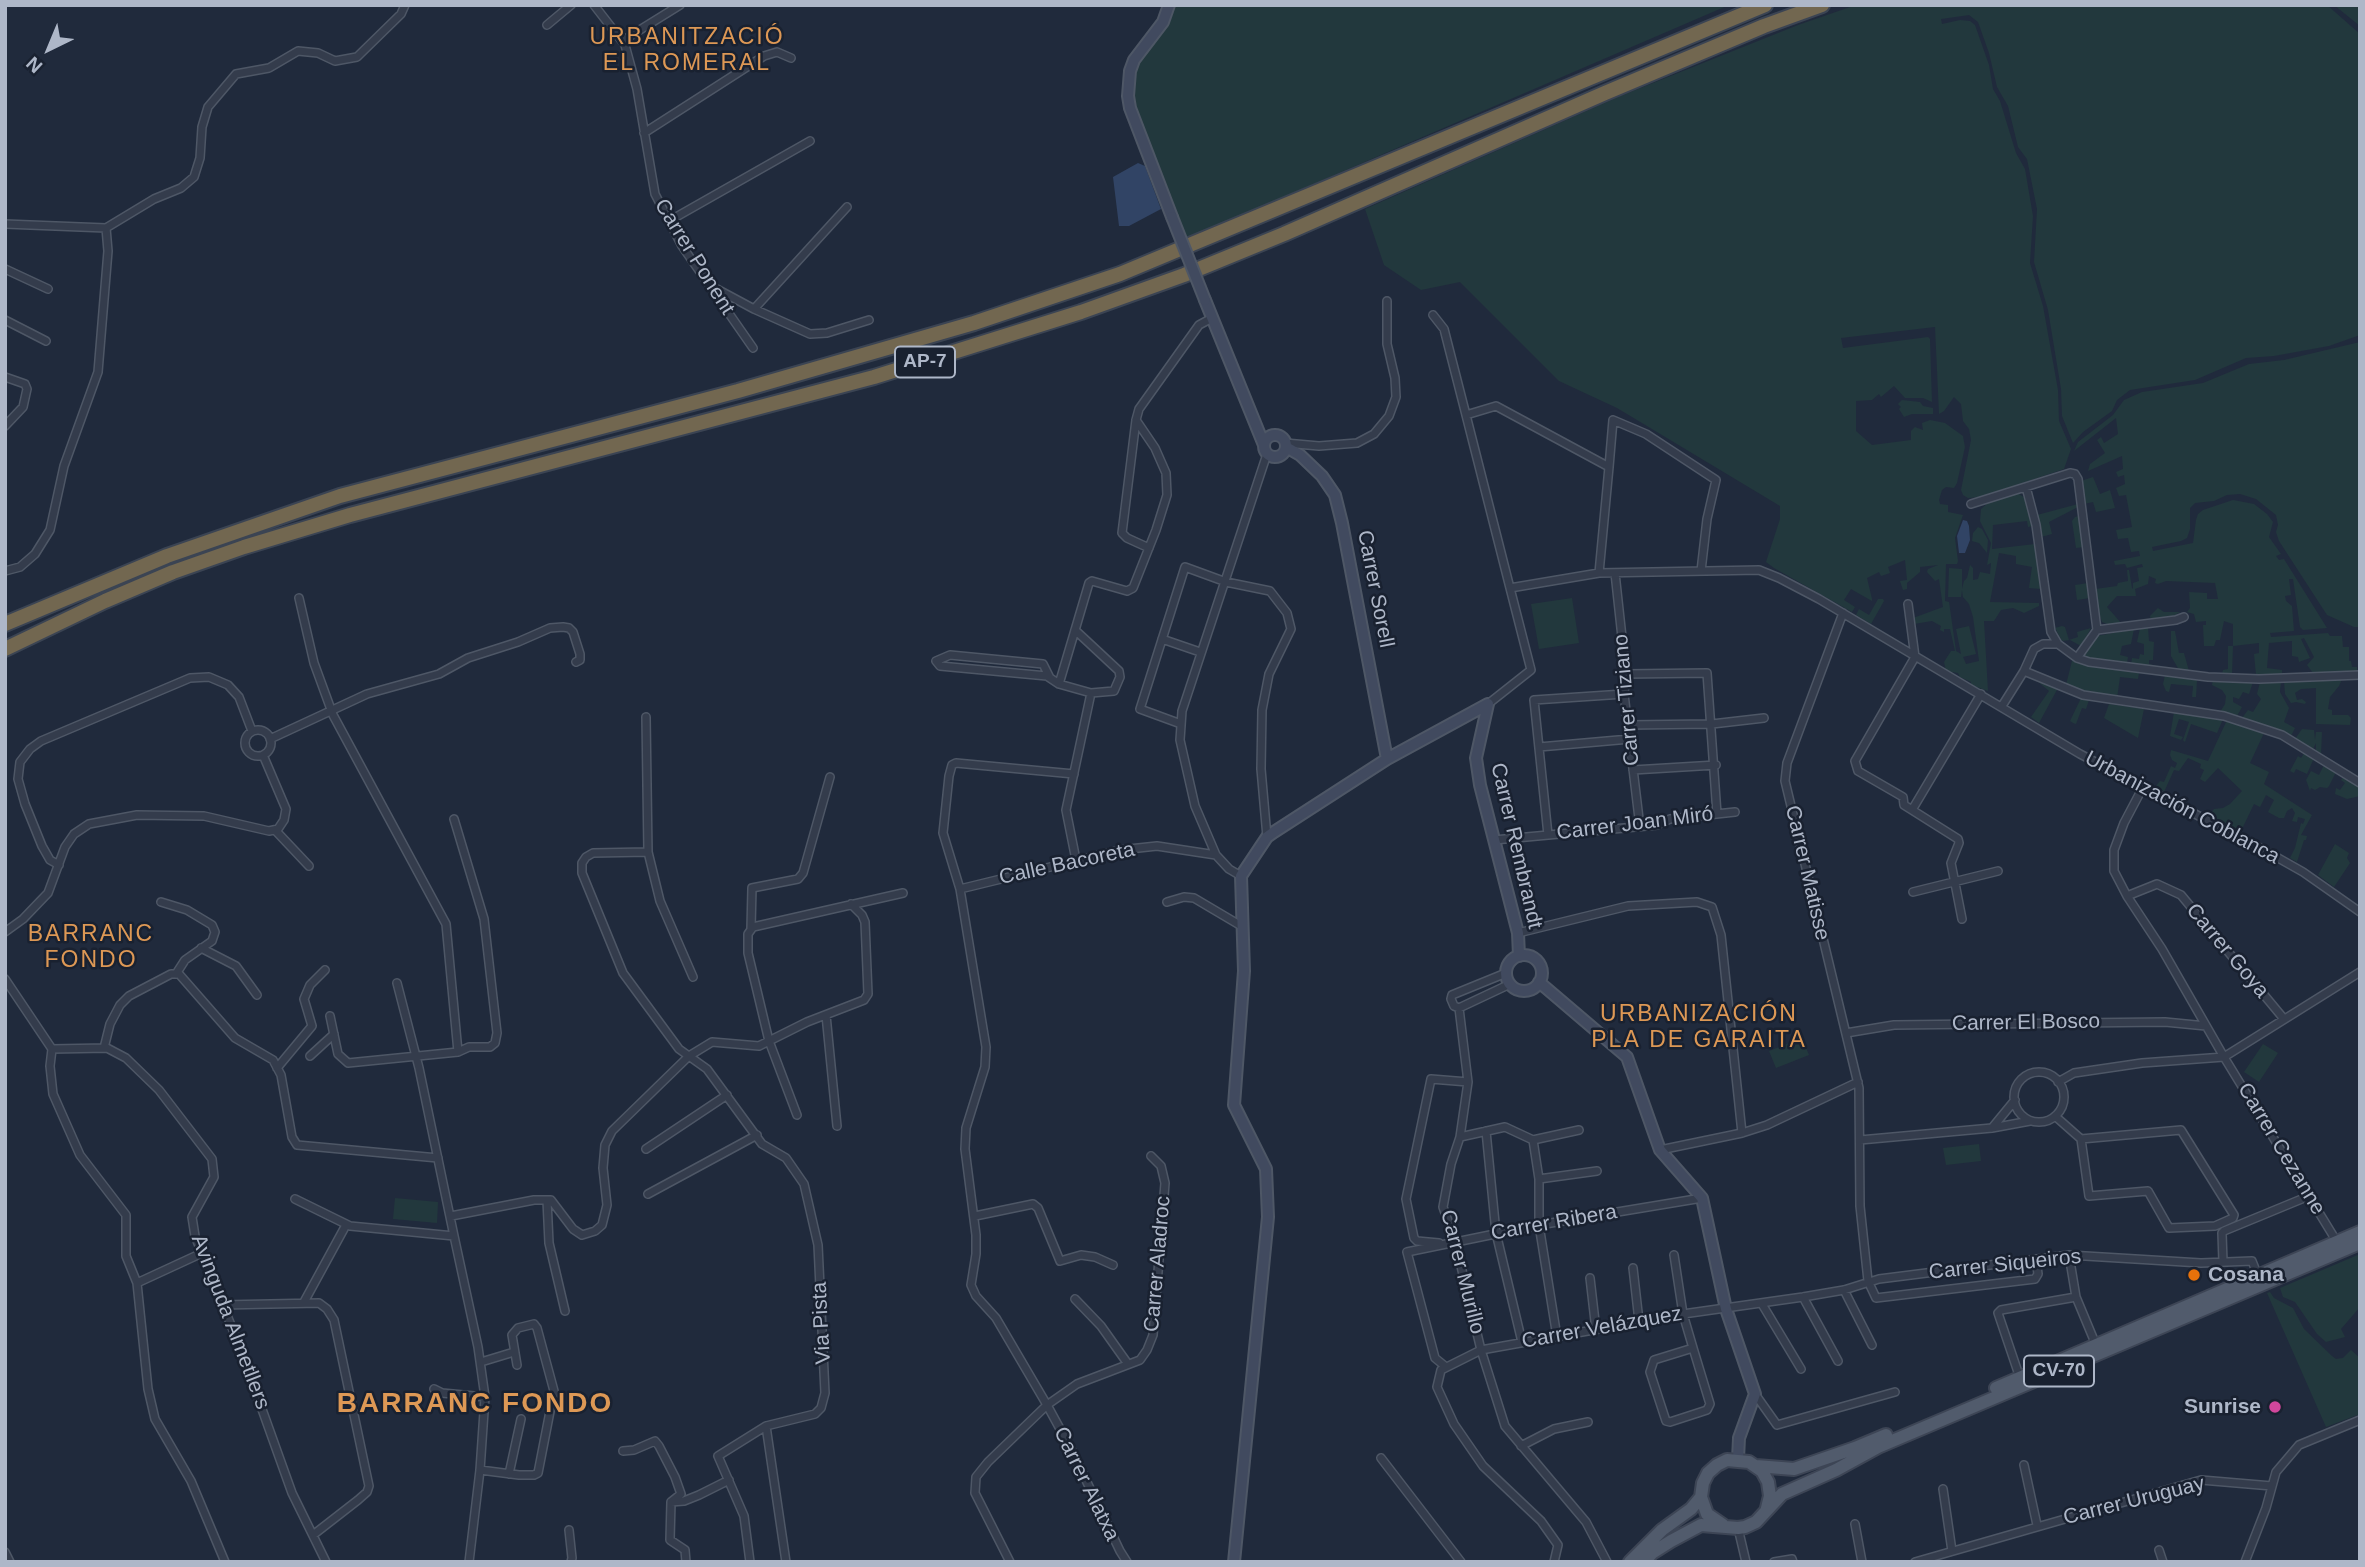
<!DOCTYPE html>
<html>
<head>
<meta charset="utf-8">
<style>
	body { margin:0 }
	#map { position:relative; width:2365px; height:1567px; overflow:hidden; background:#202a3c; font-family:Helvetica,sans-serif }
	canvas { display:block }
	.frame { position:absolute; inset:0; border:7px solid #aeb7c8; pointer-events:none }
	.north { position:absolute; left:14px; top:14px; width:70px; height:70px; -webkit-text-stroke:5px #192130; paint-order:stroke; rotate:223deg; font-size:19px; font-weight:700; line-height:28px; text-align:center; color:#aeb7c8 }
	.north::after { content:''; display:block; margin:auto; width:24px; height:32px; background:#aeb7c8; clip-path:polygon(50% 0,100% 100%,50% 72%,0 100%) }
</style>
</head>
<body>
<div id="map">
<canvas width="2365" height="1567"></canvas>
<div class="frame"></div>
<div class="north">N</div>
</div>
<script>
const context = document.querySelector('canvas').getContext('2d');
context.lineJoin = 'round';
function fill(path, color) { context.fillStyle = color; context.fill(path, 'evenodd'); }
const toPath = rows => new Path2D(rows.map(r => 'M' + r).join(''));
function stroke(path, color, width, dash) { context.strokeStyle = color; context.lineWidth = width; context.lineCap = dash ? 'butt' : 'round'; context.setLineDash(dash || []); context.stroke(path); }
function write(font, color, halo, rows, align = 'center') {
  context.font = font + ' Helvetica,sans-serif'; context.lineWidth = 5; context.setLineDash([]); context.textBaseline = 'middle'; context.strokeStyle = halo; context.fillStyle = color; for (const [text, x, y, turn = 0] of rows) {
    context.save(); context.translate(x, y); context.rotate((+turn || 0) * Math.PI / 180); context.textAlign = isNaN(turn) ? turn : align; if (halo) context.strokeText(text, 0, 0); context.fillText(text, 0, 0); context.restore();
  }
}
fill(toPath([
	[1173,5,1729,5,1186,239,1136,113,1132,91,1135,70,1142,54],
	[1856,5,2327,5,2360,34,2360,335,2329,346,2274,356,2246,358,2195,380,2130,390,2117,400,2112,411,2083,432,2073,443,2062,416,2061,389,2048,310,2034,262,2037,209,2027,159,2018,147,2008,106,1997,87,1989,53,1978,22,1969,15,1941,19,1942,24,1960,20,1970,21,1975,25,1989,65,1993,89,2000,101,2016,153,2025,169,2033,216,2030,263,2043,306,2058,390,2059,421,2071,449,2064,469,1981,497,1968,498,1963,495,1961,490,1971,440,1969,429,1963,421,1961,404,1954,397,1944,411,1939,414,1935,327,1841,338,1843,348,1928,337,1930,339,1932,402,1923,398,1905,398,1894,386,1881,397,1879,394,1872,400,1856,401,1856,431,1872,445,1911,440,1911,431,1915,427,1923,430,1922,423,1930,420,1945,423,1963,436,1965,447,1957,483,1954,488,1946,487,1942,490,1939,500,1940,504,1948,505,1948,512,1963,515,1955,538,1958,561,1957,564,1946,564,1945,601,1949,602,1956,651,1961,654,1956,629,1969,626,1976,654,1963,657,1966,664,1979,661,1973,617,1969,604,1963,597,1962,590,1961,597,1948,597,1949,568,1962,569,1962,589,1964,581,1967,578,1970,565,1973,568,1973,580,1978,579,1980,572,1990,574,1991,563,1987,565,1991,543,1980,521,1981,509,1989,502,2016,492,2025,498,2033,526,2028,527,2027,521,1993,525,1992,549,2035,544,2041,589,2029,588,2032,567,2016,564,2016,556,1999,553,1990,602,2039,603,2039,606,2024,613,2013,608,2001,610,1994,621,1984,621,1988,691,1971,685,1971,682,1960,677,1958,673,1946,671,1944,662,1951,651,1955,651,1950,629,1944,629,1944,632,1940,630,1941,626,1932,621,1914,624,1913,618,1943,607,1939,579,1935,581,1927,572,1928,569,1938,565,1920,567,1920,572,1907,583,1907,589,1903,590,1900,581,1907,580,1905,560,1888,567,1890,573,1881,576,1879,572,1867,578,1872,599,1872,601,1851,589,1844,600,1855,607,1852,612,1774,568,1766,562,1780,519,1780,506,1617,408,1559,381,1460,282,1421,290,1384,265,1365,209,1618,97,1798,25],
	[2334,5,2360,5,2360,26,2355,22],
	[2360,342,2360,627,2354,627,2327,615,2279,541,2276,532,2278,525,2276,515,2256,499,2240,494,2227,495,2214,501,2195,503,2190,508,2190,529,2187,538,2181,541,2152,547,2153,551,2193,543,2196,520,2198,514,2203,510,2233,500,2254,504,2267,514,2273,522,2269,537,2281,554,2276,556,2279,560,2284,559,2327,628,2303,630,2300,627,2293,579,2289,579,2291,595,2285,596,2286,601,2292,606,2294,631,2270,633,2271,637,2328,633,2330,636,2342,636,2343,647,2349,647,2349,661,2351,661,2352,667,2357,667,2357,671,2313,673,2307,665,2314,657,2304,638,2301,639,2310,658,2299,662,2298,657,2292,656,2292,641,2269,643,2267,668,2282,670,2282,674,2256,675,2254,654,2259,653,2259,643,2233,646,2232,674,2222,674,2223,670,2228,669,2228,646,2233,646,2233,624,2224,621,2220,640,2216,640,2214,646,2204,646,2203,625,2206,625,2206,621,2196,622,2194,614,2187,612,2190,608,2189,592,2207,593,2207,599,2218,599,2215,583,2166,581,2158,584,2155,583,2156,579,2149,576,2148,584,2135,589,2136,596,2117,596,2107,607,2122,624,2110,625,2102,622,2098,612,2095,589,2117,586,2118,583,2128,581,2127,570,2129,570,2132,588,2133,589,2133,583,2139,581,2137,568,2143,567,2142,564,2127,568,2125,564,2115,565,2114,561,2140,556,2139,551,2131,552,2128,538,2118,539,2116,530,2132,527,2126,495,2119,496,2116,488,2125,484,2124,475,2118,477,2116,472,2123,469,2122,456,2088,471,2090,464,2105,453,2097,440,2101,437,2104,443,2118,434,2116,418,2074,451,2078,442,2113,415,2124,400,2142,392,2203,383,2249,364,2284,360],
	[1902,400,1920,402,1923,406,1933,408,1933,414,1912,414,1904,417,1899,409,1901,407,1898,404],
	[2093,477,2100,494,2110,490,2115,508,2096,512,2093,502,2084,504,2081,481],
	[2078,504,2078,507,2049,522,2052,534,2041,537,2037,515],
	[2079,516,2083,547,2076,548,2072,521,2075,517],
	[1978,527,1982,529,1988,540,1987,553,1979,543,1972,541,1973,533],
	[2088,583,2090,598,2077,600,2075,585],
	[1572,598,1579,643,1539,649,1531,604],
	[1878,599,1883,599,1884,601,1871,624,1856,615,1859,609,1869,615],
	[2158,608,2164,612,2180,612,2172,617,2151,620,2150,616],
	[2062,626,2065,627,2069,640,2078,637,2077,632,2091,628,2081,646,2070,640,2062,641,2055,628],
	[2148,627,2149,641,2154,642,2153,660,2149,660,2149,664,2169,669,2131,664,2132,658,2139,659,2140,654,2144,655,2144,644,2137,642,2140,628],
	[2134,629,2131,644,2122,646,2120,655,2128,657,2127,663,2092,666,2139,672,2138,679,2120,677,2117,698,2094,695,2066,685,2072,661,2076,658,2084,657,2097,636],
	[2171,631,2175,631,2179,653,2184,653,2189,671,2179,670,2171,656],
	[2165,675,2197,680,2196,697,2192,697,2193,686,2171,684,2169,692,2166,691,2163,684],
	[2342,679,2339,686,2330,697,2328,709,2332,710,2332,715,2348,715,2351,718,2350,725,2316,724,2316,688,2301,689,2295,693,2297,700,2302,699,2306,702,2305,704,2296,702,2291,703,2285,694,2284,681],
	[2036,680,2058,688,2039,723,2031,717,2049,691],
	[2213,680,2253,682,2249,694,2243,692,2239,699,2233,697,2233,702,2242,707,2237,716,2220,712,2225,704,2226,696,2222,690,2212,685],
	[2281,681,2280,692,2289,708,2284,722,2295,728,2291,736,2242,718,2248,710,2253,712,2261,699,2257,694,2260,682],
	[2081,698,2089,700,2086,709,2082,708,2076,724,2073,723,2070,721],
	[2109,704,2144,709,2138,738,2104,718],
	[2174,712,2223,719,2217,733,2191,724,2185,742,2183,740,2189,722,2179,719,2174,734,2183,737,2181,740,2170,736],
	[2227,720,2264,733,2250,763,2269,772,2264,784,2312,815,2301,835,2307,836,2306,840,2304,840,2297,862,2290,858,2295,848,2301,823,2303,824,2305,819,2298,817,2297,822,2292,821,2295,813,2292,808,2287,811,2284,818,2279,818,2268,812,2274,800,2266,795,2260,807,2254,804,2241,831,2209,815,2214,809,2223,808,2230,804,2242,791,2218,768,2205,782,2200,779,2204,770,2200,768,2201,764,2188,758,2179,771,2174,770,2164,792,2155,787,2160,781,2164,782,2171,766,2175,768,2177,763,2172,760,2170,755,2171,750,2208,761],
	[2302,729,2314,730,2315,740,2316,732,2322,732,2321,755,2316,751,2316,743,2313,749,2309,749,2295,739],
	[2305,752,2314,758,2307,774,2296,769,2294,773,2290,771,2298,756,2301,758],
	[2324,765,2336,772,2329,786,2327,788,2320,787,2315,790,2311,788,2310,791,2306,780,2311,771,2319,775],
	[2343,777,2360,788,2360,796,2347,799,2335,794,2336,788,2340,790,2345,783,2341,780],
	[2335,844,2349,853,2347,858,2350,863,2334,887,2318,875],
	[1802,1038,1809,1055,1776,1068,1769,1051],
	[2263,1044,2278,1053,2259,1082,2244,1072],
	[1979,1144,1981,1161,1946,1165,1943,1148],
	[395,1198,438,1202,437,1223,393,1219],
	[2360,1254,2360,1307,2341,1329,2345,1337,2326,1342,2317,1334,2295,1302,2283,1297,2280,1288],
	[2270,1292,2274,1298,2293,1308,2304,1329,2332,1356,2336,1359,2343,1358,2351,1350,2360,1358,2360,1414,2326,1427,2267,1293]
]), '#22383d');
fill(toPath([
	[1138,163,1145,166,1161,209,1129,226,1119,226,1113,177],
	[1963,520,1967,521,1969,526,1970,540,1965,553,1959,553,1957,536]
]), '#314465');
const street = toPath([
	[594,5,625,45,637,89,655,194,682,246,753,348],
	[547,25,571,5],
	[622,41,680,5],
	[644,133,764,56,777,52,791,58],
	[669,221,810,141],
	[5,224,106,228],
	[106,228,154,199,181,188,194,177,200,158,202,127,208,107,236,74,269,68,298,51,318,53,335,61,357,57,401,14,405,5],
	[5,269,48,289],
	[713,287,754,309,847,207],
	[754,309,810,334,827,333,869,320],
	[1433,315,1444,329,1466,415],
	[5,320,46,341],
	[5,377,25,384,27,389,23,407,5,426],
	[1285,443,1319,446,1357,443,1374,434,1389,416,1396,397,1395,378,1387,344,1387,301],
	[1609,467,1613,420,1646,434,1716,480,1707,519,1701,571],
	[2026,487,2036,525,2051,632,2058,644,2077,658,2089,662,2208,677,2259,679,2360,675],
	[1971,504,2070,473,2075,474,2078,479,2097,630],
	[1149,548,1127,538,1122,533,1136,420,1139,409,1199,325,1212,318],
	[5,571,20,567,35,554,50,530,64,466,98,372,108,251,106,228],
	[1615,573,1626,674,1624,694,1640,827],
	[1510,588,1466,415,1496,406,1609,467,1599,573],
	[299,598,314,663,333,715,446,924,458,1052,348,1063,338,1054,330,1016],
	[1908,604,1915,657,1855,761,1858,771,1903,797,1904,805,1912,810],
	[1843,613,1787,763,1785,781,1859,1088,1860,1206,1868,1281,1876,1298,2035,1279,2038,1274,2036,1259],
	[1075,630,1119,671,1120,677,1114,691,1091,693],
	[1162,639,1200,652],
	[2077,658,2097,630,2176,620,2184,617],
	[2024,671,2083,695,2224,716,2282,735,2360,783],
	[1626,674,1707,673,1717,814],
	[1050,678,1043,664,950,655,936,661,940,666,1047,676,1059,684,1091,693,1066,810,1076,860],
	[1059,684,1089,583,1092,581,1127,591,1133,588,1156,530,1167,495,1166,473,1155,448,1136,420],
	[1488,704,1531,670,1510,588,1599,573,1759,570,1779,578,1819,599,2080,754,2264,850,2303,872,2360,912],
	[2002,706,2024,671,2034,649,2043,644,2058,644],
	[646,717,648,852,593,853,586,857,582,863,582,873,623,973,679,1049,707,1069,762,1144,786,1158,804,1184,818,1245,825,1393,821,1408,815,1414,766,1426,718,1456,744,1516,750,1562],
	[1181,724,1140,709,1185,567,1226,582,1270,591,1287,613,1291,629,1269,674,1262,710,1261,769,1267,837],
	[1628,725,1712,724,1764,718],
	'245 743a13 13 0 1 1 26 0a13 13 0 1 1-26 0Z',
	[270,739,367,694,439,674,468,658,518,642,550,628,563,627,569,628,573,632,580,654,580,660,576,662],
	[1539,747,1630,739],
	[1633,770,1716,765],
	[1074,774,956,763,952,765,949,776,943,833,960,889,986,1047,985,1067,966,1128,965,1149,976,1235,976,1254,971,1285,976,1296,996,1318,1047,1405,1071,1449,1120,1551,1127,1562],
	[2143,787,2124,823,2114,850,2114,871,2127,896,2162,949,2224,1057,2337,1242],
	[454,819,484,919,497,1033,495,1043,490,1047,469,1047,458,1052],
	[275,830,309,866],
	[1548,835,1534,700,1624,694],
	[1494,840,1657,825,1670,819,1735,812],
	[648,852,660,901,693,977],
	[59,865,50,860,42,846,25,804,18,779,20,762,30,749,41,741,190,678,209,677,228,685,239,697,252,731],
	[1241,876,1229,869,1216,855,1195,806,1180,740,1182,711,1267,454],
	[960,889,1120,850,1157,846,1216,855],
	[1913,892,1998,871],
	[2127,896,2157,884,2181,895,2284,1019],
	[161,902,187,910,212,925,215,932,212,941,185,960,176,974],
	[1167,902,1184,897,1194,898,1243,927],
	[1962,919,1951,863,1959,843,1958,839,1912,810,1981,694],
	[751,929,752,888,798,879,803,873,830,777],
	[5,932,23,919,48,893,65,847,74,834,89,824,137,815,204,816,269,831,278,829,284,820,286,809,263,755],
	[1518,933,1628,906,1697,902,1712,907,1721,935,1742,1133],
	[201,948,236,966,257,995],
	[1506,973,1452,995,1451,999,1454,1006,1459,1008,1510,984],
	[5,979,52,1049,50,1066,53,1094,80,1155,126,1215,126,1256,137,1283,148,1389,155,1419,191,1481,225,1562],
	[1459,1008,1468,1082,1460,1137,1451,1164,1443,1207,1455,1241,1481,1350,1505,1426,1586,1522,1607,1562],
	[826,1015,837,1126],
	[1846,1033,1894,1025,2165,1022,2206,1026],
	[104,1048,110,1024,120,1005,129,996,171,974,179,974,235,1038,273,1060,281,1075,292,1137,297,1145,438,1158],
	[52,1049,107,1048,126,1058,159,1090,212,1159,214,1177,192,1217,195,1236,239,1345,292,1493,326,1562],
	[310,1056,334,1034],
	[277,1068,312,1026,304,999,310,985,325,970],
	'2014 1097a25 25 0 1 1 50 0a25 25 0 1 1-50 0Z',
	[2058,1082,2074,1073,2142,1063,2224,1057,2360,972],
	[797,1115,769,1041,748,953,748,934,753,927,903,893],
	[2055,1116,2081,1139,2089,1196,2148,1191,2169,1228,2215,1226,2233,1218,2234,1215,2181,1130,2081,1139],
	[1992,1128,2015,1100],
	[1486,1131,1496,1233,1522,1342],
	[1460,1137,1505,1127,1533,1140,1539,1179,1539,1225,1557,1337],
	[1533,1140,1579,1130],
	[1860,1140,1992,1128,2030,1121],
	[646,1149,727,1095],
	[1660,1150,1742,1133,1767,1125,1858,1082],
	[1539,1179,1597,1171],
	[648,1194,757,1135],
	[295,1199,350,1226,454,1236,419,1068,397,983],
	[547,1200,549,1243,565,1311],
	[451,1216,534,1200,551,1200,573,1229,582,1235,595,1231,602,1225,607,1205,603,1168,605,1145,612,1131,689,1056,712,1042,759,1046,807,1022,864,1000,868,994,865,922,862,915,851,904],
	[975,1216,1033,1204,1038,1208,1060,1261,1081,1255,1095,1257,1113,1265],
	[454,1236,478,1347,485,1397,480,1470,469,1562],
	[1439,1243,1417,1241,1414,1238,1406,1199,1431,1079,1468,1082],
	[1674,1255,1683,1314,1693,1348,1654,1360,1650,1372,1666,1421,1670,1422,1707,1410,1710,1404,1693,1348],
	[2069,1255,2076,1297,2096,1345],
	[2223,1262,2222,1233,2224,1231,2309,1196],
	[1633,1268,1639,1321],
	[1590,1278,1596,1330],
	[137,1283,202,1253],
	[1844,1290,1872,1345],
	[1803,1297,1838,1361],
	[1075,1299,1101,1326,1128,1364],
	[304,1302,346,1225],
	[1762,1304,1801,1369],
	[222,1305,319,1303,327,1309,334,1320,369,1486,367,1492,358,1500,313,1535],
	[481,1362,514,1352],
	[1446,1367,1435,1358,1407,1252,1539,1225,1702,1198],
	[2020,1378,1998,1313,2001,1310,2076,1297],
	[434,1389,442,1393,485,1397],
	[1755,1394,1777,1425,1895,1392],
	[766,1426,786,1562],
	[1521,1446,1554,1429,1588,1422],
	[623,1451,634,1450,655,1441,659,1446,675,1477,681,1494,671,1502,670,1540,685,1550,686,1562],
	[1381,1458,1461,1562],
	[2024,1465,2037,1525],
	[480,1470,519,1475,534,1475,538,1473,554,1391,537,1328,534,1324,518,1328,512,1335,517,1365],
	[509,1474,521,1419],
	[1943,1489,1952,1551],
	[671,1502,684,1501,699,1495,729,1480],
	[1855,1524,1862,1562],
	[1738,1528,1746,1562],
	[569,1530,572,1558,571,1562],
	[2159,1550,2163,1562],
	[5,1552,10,1562],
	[1010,1562,975,1493,976,1477,988,1462,1047,1405,1077,1384,1140,1360,1147,1350,1153,1335,1165,1183,1161,1166,1151,1156],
	[1554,1562,1558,1545,1541,1521,1483,1466,1454,1424,1437,1387,1441,1370,1481,1350,1683,1314,1803,1297,1844,1290,1879,1279,2069,1255,2201,1263,2252,1261,2258,1276],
	[1774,1562,1792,1559,1793,1562],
	[1915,1562,2201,1480,2272,1486],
	[2245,1562,2266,1508,2276,1472,2299,1445,2360,1420]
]);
const secondary = toPath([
	[1169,5,1163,22,1134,60,1130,71,1128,96,1130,108,1172,217],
	[1205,300,1264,445],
	'1264 446a11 11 0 1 1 22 0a11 11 0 1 1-22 0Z',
	[1286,447,1300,455,1322,476,1335,495,1342,523,1387,759],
	[1488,704,1476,758,1480,785,1518,933,1519,956],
	'1506 973a18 18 0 1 1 36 0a18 18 0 1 1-36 0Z',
	[1539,982,1627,1057,1660,1150,1702,1198,1726,1309,1755,1394,1739,1438,1738,1459],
	[1234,1562,1268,1217,1266,1169,1234,1105,1244,971,1241,876,1267,837,1274,832,1387,759,1488,704]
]);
const primary = toPath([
	[1996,1388,2360,1232],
	[1756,1466,1794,1469,1855,1448,1886,1435],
	[1723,1525,1707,1514,1701,1497,1703,1483,1708,1473,1717,1465,1727,1460,1749,1462,1762,1471,1768,1482,1770,1496,1767,1508],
	[1630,1562,1662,1530,1691,1509,1701,1497],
	[1644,1562,1652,1553,1671,1541,1701,1525,1738,1528,1745,1527,1756,1522,1782,1494,1836,1470,1878,1447,2360,1243]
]);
const highway = toPath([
	[5,624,167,556,340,496,738,391,974,323,1120,274,1765,5],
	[5,649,105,601,173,572,244,547,350,515,874,377,1081,312,1184,275,1284,234,1605,93,1764,26,1822,5]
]);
stroke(street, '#4e5766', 10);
stroke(secondary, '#4e5766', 14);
stroke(primary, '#3d4555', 16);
stroke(highway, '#3b4453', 18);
stroke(street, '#343c4c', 7);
stroke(secondary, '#414a5f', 10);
stroke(primary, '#515b6c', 12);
stroke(highway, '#726750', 14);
const secondaryBridge = toPath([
	[1172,217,1205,300]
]);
stroke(secondaryBridge, '#4e5766', 14, []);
stroke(secondaryBridge, '#414a5f', 10);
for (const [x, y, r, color] of [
	[2194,1275,7,"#e8710a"],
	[2275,1407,7,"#d1479c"]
]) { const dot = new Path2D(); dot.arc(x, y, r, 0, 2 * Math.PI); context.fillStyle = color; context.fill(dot); stroke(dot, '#192130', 2.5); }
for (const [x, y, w] of [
	[925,362,60],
	[2059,1371,70]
]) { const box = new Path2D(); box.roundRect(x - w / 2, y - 15.5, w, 31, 5); context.fillStyle = '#192130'; context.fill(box); stroke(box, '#aeb7c8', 2); }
write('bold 19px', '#aeb7c8', null, [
	["AP-7",925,362],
	["CV-70",2059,1371]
]);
write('21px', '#aeb7c8', '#192130', [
	["Carrer Ponent",694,257,58],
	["Carrer Sorell",1375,589,79],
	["Carrer Tiziano",1627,700,-95],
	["Urbanización Coblanca",2182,808,28],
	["Carrer Joan Miró",1635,824,-7],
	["Carrer Rembrandt",1516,846,77],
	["Calle Bacoreta",1067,864,-12],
	["Carrer Matisse",1807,873,77],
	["Carrer Goya",2227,951,50],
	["Carrer El Bosco",2026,1023,-1],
	["Carrer Cezanne",2281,1149,59],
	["Carrer Ribera",1554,1223,-10],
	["Carrer Aladroc",1158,1264,-85],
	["Carrer Siqueiros",2005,1265,-6],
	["Carrer Murillo",1462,1272,76],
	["Avinguda Almetllers",230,1322,69],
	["Via Pista",822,1323,-93],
	["Carrer Velázquez",1602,1328,-10],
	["Carrer Alatxa",1086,1484,64],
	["Carrer Uruguay",2134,1501,-14]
]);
write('bold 21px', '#aeb7c8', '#192130', [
	["Cosana",2208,1275],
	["Sunrise",2261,1407,"right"]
], 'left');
context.letterSpacing = '2px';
write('23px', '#dd9855', '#192130', [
	["URBANITZACIÓ",687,38],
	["EL ROMERAL",687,64],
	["BARRANC",91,935],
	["FONDO",91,961],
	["URBANIZACIÓN",1699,1015],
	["PLA DE GARAITA",1699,1041]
]);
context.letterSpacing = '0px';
context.letterSpacing = '2px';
write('bold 28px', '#dd9855', '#192130', [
	["BARRANC FONDO",475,1404]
]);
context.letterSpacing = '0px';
</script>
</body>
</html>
